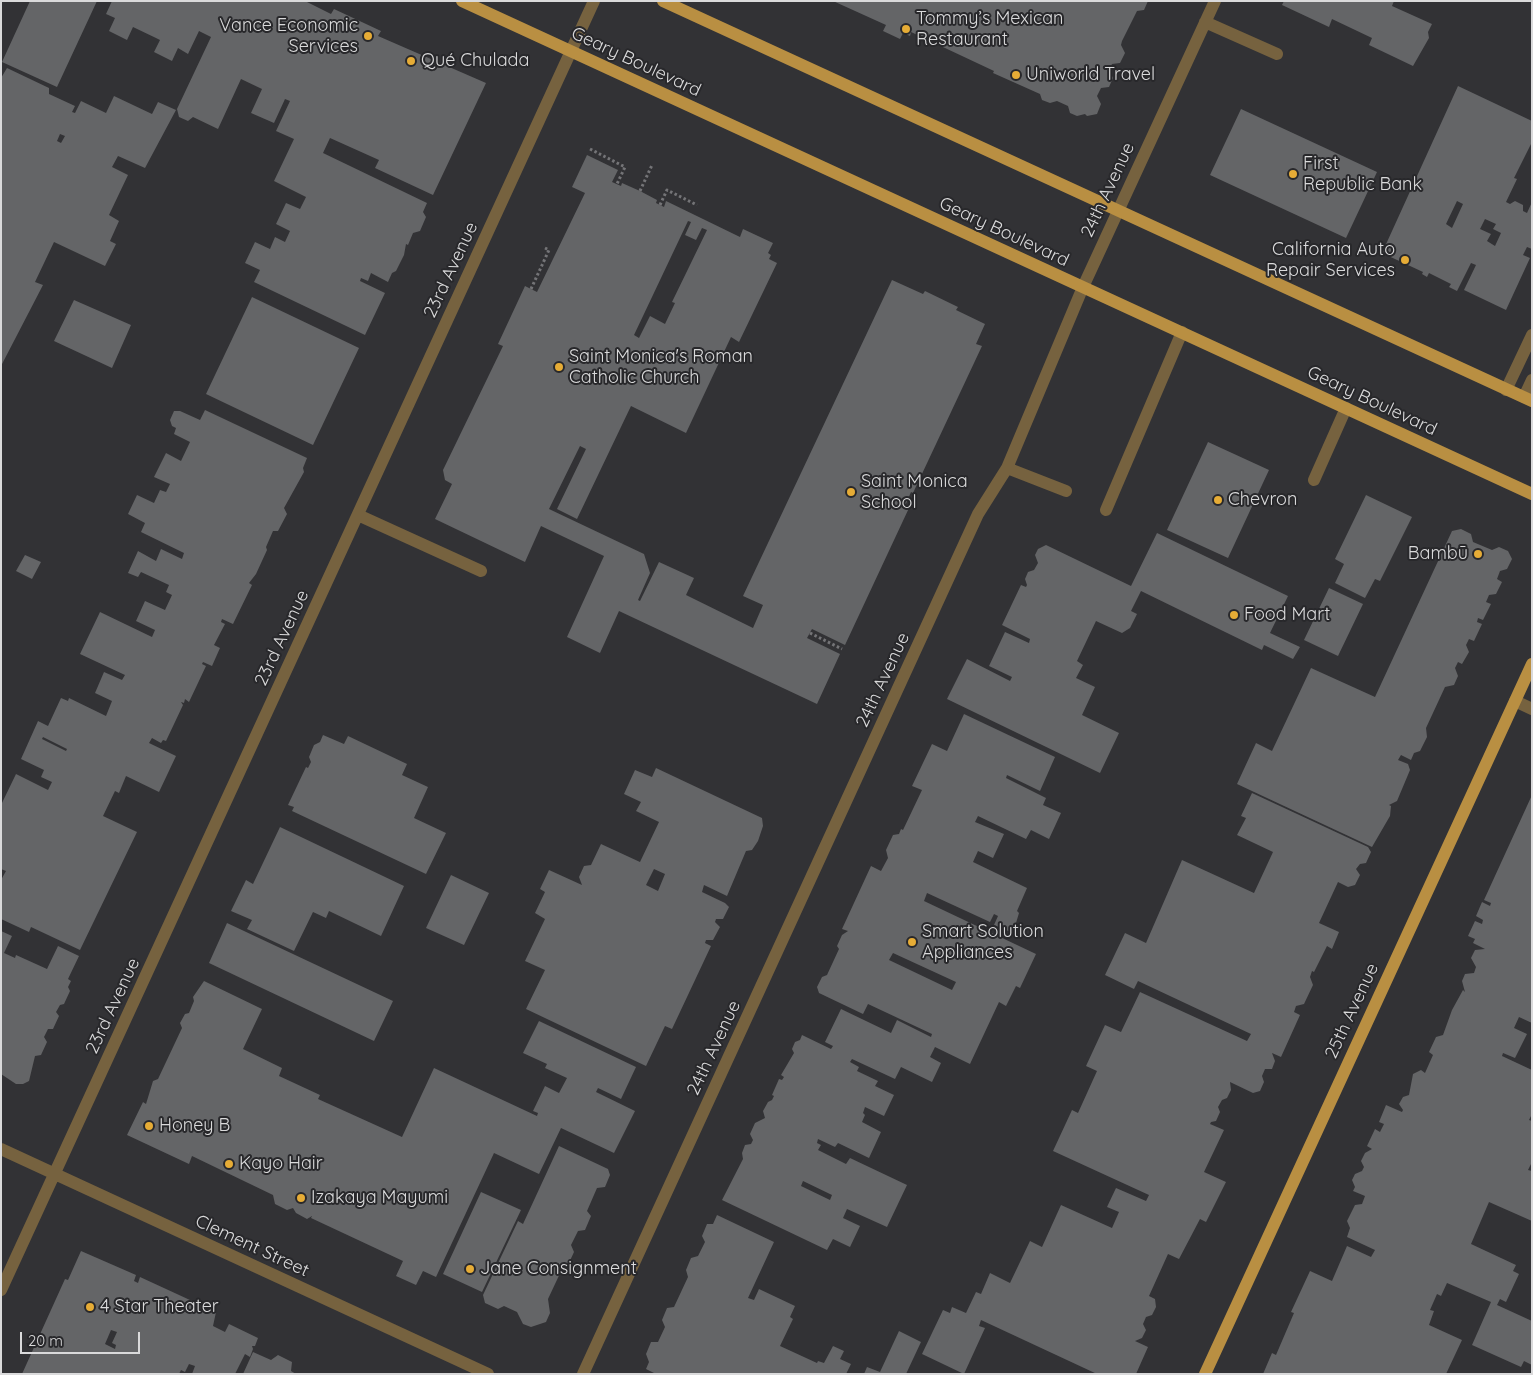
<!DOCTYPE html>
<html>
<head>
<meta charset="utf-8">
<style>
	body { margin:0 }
	#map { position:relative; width:1533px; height:1375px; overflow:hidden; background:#323235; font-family:Quicksand,sans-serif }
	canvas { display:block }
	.frame { position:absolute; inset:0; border:2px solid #dadadb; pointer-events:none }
	.scale { position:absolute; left:20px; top:1332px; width:120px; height:22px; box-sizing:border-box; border:2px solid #dadadb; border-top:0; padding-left:6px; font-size:15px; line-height:18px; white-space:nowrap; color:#dadadb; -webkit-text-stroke:4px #28282b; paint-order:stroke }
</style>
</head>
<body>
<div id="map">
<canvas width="1533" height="1375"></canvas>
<div class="frame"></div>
<div class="scale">20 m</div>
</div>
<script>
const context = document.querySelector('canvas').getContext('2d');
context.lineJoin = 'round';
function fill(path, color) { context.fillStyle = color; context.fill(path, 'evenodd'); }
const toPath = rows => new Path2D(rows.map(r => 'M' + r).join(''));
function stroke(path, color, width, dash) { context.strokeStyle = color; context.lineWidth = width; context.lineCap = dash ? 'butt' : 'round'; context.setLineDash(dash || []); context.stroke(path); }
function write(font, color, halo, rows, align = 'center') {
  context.font = font + ' Quicksand,sans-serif'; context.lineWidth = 4; context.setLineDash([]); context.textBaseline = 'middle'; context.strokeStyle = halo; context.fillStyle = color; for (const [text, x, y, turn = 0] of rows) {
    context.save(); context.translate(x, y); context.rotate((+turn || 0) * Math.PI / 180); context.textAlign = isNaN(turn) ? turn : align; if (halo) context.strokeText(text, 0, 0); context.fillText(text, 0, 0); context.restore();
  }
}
fill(toPath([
	[30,1,97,1,57,87,2,62],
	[112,1,305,1,331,14,334,9,381,31,378,36,486,83,433,195,375,168,379,160,330,138,323,153,427,203,423,212,426,217,420,231,413,233,408,245,406,244,404,255,396,271,392,273,388,282,371,273,368,281,361,278,360,281,385,293,365,335,254,282,260,270,245,263,255,242,270,249,275,237,285,242,290,231,276,224,286,203,300,209,306,197,274,181,294,139,276,131,290,101,285,99,274,123,251,113,262,89,241,79,218,129,193,117,188,121,179,117,177,109,211,37,199,31,188,54,178,48,172,61,154,52,160,40,156,38,133,27,127,40,109,31,115,18,106,14],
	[833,1,1148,1,1144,10,1137,11,1122,41,1121,45,1125,53,1120,63,1112,64,1109,70,1113,78,1109,87,1101,88,1097,96,1101,104,1097,114,1087,116,1085,114,1077,116,1070,113,1068,106,1057,101,1050,103,1042,100,1040,94,993,73,994,71,911,32,910,36,903,33,900,39,883,31,886,25],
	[1284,1,1394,1,1392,6,1432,24,1428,32,1429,38,1413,66,1369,45,1372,38,1332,19,1329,27,1282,5],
	[7,68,49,88,49,94,75,106,72,112,75,113,81,101,106,113,114,96,152,114,158,102,176,110,145,168,118,156,112,167,128,175,109,215,119,221,110,241,116,244,105,266,54,242,35,282,43,285,1,366,1,78],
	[60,134,65,136,61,143,57,141],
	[1458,86,1532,121,1532,142,1514,178,1517,179,1506,202,1510,204,1515,201,1523,205,1523,211,1527,213,1532,202,1532,249,1527,247,1523,255,1530,258,1506,310,1464,290,1476,265,1471,263,1457,291,1449,287,1451,284,1429,273,1427,277,1422,274,1423,272,1382,253],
	[1457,201,1463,204,1452,228,1446,224],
	[1485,219,1496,224,1493,229,1501,233,1495,246,1487,241,1491,234,1480,229],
	[1241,109,1377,172,1346,238,1210,175],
	[587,155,618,170,612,182,621,186,622,183,640,191,657,200,656,203,664,207,666,201,740,237,743,229,773,243,768,253,771,255,769,259,777,263,739,342,731,337,686,433,631,406,577,519,557,509,586,449,580,446,549,509,644,554,650,573,638,600,640,601,659,562,694,578,686,595,753,628,763,605,743,596,892,280,923,294,925,291,958,307,956,310,985,324,976,344,982,346,913,493,911,492,905,506,909,508,845,645,812,629,807,638,840,654,817,704,619,611,600,653,567,637,604,556,541,526,525,562,435,519,452,484,445,480,443,470,503,346,498,344,525,286,537,292,585,193,572,187],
	[688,221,691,222,685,235,696,240,702,228,707,230,672,302,675,303,665,324,650,316,639,338,634,335],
	[252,297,359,348,313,445,206,394],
	[74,300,131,325,112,368,54,341],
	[205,410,307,458,303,468,304,472,284,508,287,514,278,531,273,531,266,547,267,550,256,574,249,583,252,585,233,624,222,619,221,622,225,624,214,645,220,648,212,666,203,662,202,664,206,666,189,702,185,699,184,703,181,702,183,705,166,741,163,740,161,743,152,738,149,743,176,756,159,792,126,776,119,793,115,791,103,816,137,832,80,950,31,927,29,932,1,919,1,880,6,871,1,869,1,805,16,774,48,790,52,782,41,777,44,770,21,759,38,721,48,726,61,698,68,701,69,698,106,716,112,701,95,693,104,672,122,680,125,675,80,654,100,612,152,637,155,630,136,621,145,601,165,610,172,595,166,592,169,585,141,572,138,577,128,573,138,551,156,561,161,549,182,559,184,553,141,532,145,523,128,514,137,495,154,503,160,490,166,492,170,484,154,477,166,453,181,461,190,442,174,434,176,428,172,426,170,420,174,411,180,411,200,420],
	[43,737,67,749,66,751,42,739],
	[1208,442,1269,470,1228,558,1167,530],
	[1366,495,1412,517,1380,581,1375,579,1365,598,1335,583,1344,564,1335,559],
	[1461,529,1471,534,1473,542,1492,550,1499,547,1508,551,1512,559,1507,569,1500,571,1497,579,1502,582,1496,594,1489,595,1486,602,1491,604,1483,620,1478,618,1477,622,1482,624,1474,641,1469,639,1466,645,1469,652,1462,664,1458,662,1455,668,1458,676,1454,685,1445,687,1426,728,1427,737,1420,751,1414,753,1411,760,1401,755,1398,760,1408,764,1410,770,1397,801,1389,805,1391,806,1390,816,1372,847,1237,784,1256,743,1272,751,1311,668,1375,697,1452,531],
	[1157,533,1288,596,1270,633,1300,647,1293,659,1264,645,1262,650,1141,591,1131,611,1137,614,1130,628,1122,633,1096,621,1077,661,1083,665,1076,678,1095,687,1082,715,1119,733,1100,773,947,699,967,659,1010,681,1012,677,989,666,1005,632,1029,643,1030,639,1002,625,1021,585,1026,587,1027,585,1025,579,1028,572,1034,570,1038,563,1035,555,1038,549,1046,545,1131,586],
	[25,555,41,562,32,579,16,571],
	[1329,588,1363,604,1338,656,1304,640],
	[964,714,1055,757,1040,791,1007,775,1006,778,1046,798,1043,805,1061,813,1049,839,1031,830,1026,839,978,816,975,822,1004,834,993,858,978,851,973,862,1027,888,1017,911,1019,913,1013,933,994,925,998,916,994,914,990,922,927,893,924,901,1036,954,1020,988,1016,986,1006,1006,999,1002,970,1064,935,1047,930,1057,941,1063,932,1082,901,1067,895,1079,852,1059,850,1062,859,1067,857,1071,878,1081,875,1086,894,1095,884,1116,865,1107,863,1113,865,1115,862,1122,881,1132,869,1158,838,1143,835,1147,818,1139,817,1143,821,1145,818,1150,846,1164,850,1158,907,1185,887,1227,847,1209,843,1218,860,1226,850,1247,833,1239,827,1250,722,1200,743,1159,742,1153,745,1145,751,1144,753,1140,750,1134,755,1123,765,1118,763,1111,768,1102,772,1100,774,1096,772,1095,779,1079,782,1080,784,1077,781,1075,794,1053,792,1049,795,1042,800,1040,802,1035,831,1049,833,1046,825,1042,841,1009,891,1033,897,1020,931,1037,932,1034,868,1004,863,1014,819,993,817,987,822,977,827,975,839,949,837,946,842,935,848,931,842,929,871,866,881,871,888,858,886,850,893,835,899,834,901,829,903,830,922,790,912,786,932,744,947,751],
	[893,953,956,982,952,990,889,960],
	[803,1181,832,1195,830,1200,801,1186],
	[323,735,344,744,348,736,407,764,402,775,428,787,414,818,446,833,426,874,292,811,294,807,288,805,306,767,308,768,311,762,309,757,314,745,320,742],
	[656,768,762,818,763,826,758,841,752,850,746,851,727,896,704,885,702,892,725,903,729,907,723,919,716,919,715,922,720,927,713,940,706,940,705,943,711,946,672,1029,665,1026,646,1066,526,1009,545,970,525,961,545,919,535,913,545,892,540,889,549,870,582,885,579,877,584,866,591,865,601,844,640,862,659,822,636,811,641,802,624,794,635,770,652,777],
	[654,869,665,874,658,891,646,885],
	[1252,793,1368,847,1371,852,1366,863,1360,864,1356,869,1360,875,1355,885,1348,887,1338,882,1319,923,1339,932,1332,949,1327,946,1314,972,1312,971,1310,977,1313,985,1304,1004,1296,1006,1294,1012,1300,1015,1281,1057,1272,1053,1275,1061,1272,1069,1265,1069,1262,1076,1264,1082,1260,1091,1253,1093,1230,1082,1231,1090,1227,1098,1222,1100,1218,1107,1220,1112,1216,1121,1211,1122,1210,1124,1224,1130,1204,1172,1226,1182,1206,1222,1200,1219,1179,1259,1168,1254,1149,1296,1155,1299,1156,1307,1152,1315,1146,1317,1143,1324,1146,1330,1142,1338,1135,1341,1148,1347,1136,1374,1097,1374,981,1320,979,1326,985,1328,964,1374,922,1354,943,1310,950,1313,952,1307,966,1313,976,1292,981,1294,990,1273,1010,1283,1030,1241,1042,1247,1061,1205,1112,1228,1119,1212,1107,1207,1116,1188,1146,1201,1149,1195,1053,1151,1072,1110,1078,1113,1097,1071,1086,1066,1105,1025,1121,1032,1140,992,1247,1041,1251,1034,1138,981,1134,989,1105,975,1125,933,1146,943,1182,860,1254,893,1273,852,1237,835,1246,818,1241,816],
	[1532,795,1532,1023,1519,1017,1514,1028,1527,1034,1515,1058,1503,1053,1502,1056,1532,1070,1532,1114,1529,1120,1532,1121,1532,1162,1528,1170,1532,1171,1532,1221,1489,1202,1471,1244,1516,1265,1513,1271,1519,1274,1506,1302,1500,1299,1497,1305,1532,1321,1532,1365,1524,1361,1521,1367,1472,1345,1491,1302,1447,1283,1441,1296,1437,1294,1430,1310,1434,1311,1429,1325,1462,1340,1446,1374,1263,1374,1272,1353,1276,1355,1294,1313,1291,1312,1310,1271,1332,1281,1347,1246,1371,1257,1375,1250,1347,1237,1350,1228,1347,1221,1355,1205,1362,1204,1365,1196,1353,1191,1355,1187,1352,1180,1355,1174,1362,1171,1364,1167,1361,1161,1365,1153,1372,1149,1367,1146,1375,1129,1380,1132,1384,1124,1379,1122,1386,1105,1402,1112,1403,1110,1399,1104,1403,1097,1409,1095,1413,1074,1421,1070,1425,1073,1433,1055,1429,1052,1436,1037,1443,1035,1452,1010,1463,990,1465,992,1462,981,1465,974,1474,973,1476,967,1471,958,1475,950,1485,949,1473,943,1475,939,1468,936,1475,921,1482,924,1483,920,1476,916,1482,902,1490,906,1491,903,1484,900],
	[280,827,404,886,381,936,329,911,326,918,313,912,294,951,247,929,252,920,231,911,246,880,253,884],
	[451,875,489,893,464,945,426,928],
	[227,923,393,1001,374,1041,209,963],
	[1,931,12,936,4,953,15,958,16,955,47,969,58,946,79,956,68,979,71,981,68,987,70,991,64,1004,60,1005,56,1012,59,1016,53,1029,48,1029,44,1037,47,1042,41,1055,35,1056,29,1081,23,1084,16,1084,1,1074],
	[204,981,262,1009,243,1049,282,1068,279,1076,320,1095,318,1099,402,1137,434,1068,537,1116,538,1113,533,1111,545,1086,559,1093,567,1078,545,1068,547,1064,523,1053,539,1021,636,1067,621,1099,598,1088,596,1092,635,1111,614,1153,561,1128,539,1174,494,1153,436,1277,423,1271,416,1285,396,1276,403,1261,311,1218,312,1216,307,1219,296,1213,293,1208,287,1210,275,1204,273,1195,192,1156,189,1164,127,1135,143,1102,146,1104,153,1081,158,1079,182,1028,180,1023,185,1014,189,1013,194,1001,193,997],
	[559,1146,608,1169,610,1175,605,1187,597,1188,587,1211,591,1216,585,1230,578,1231,571,1245,574,1252,568,1265,563,1267,548,1299,550,1313,546,1322,531,1327,523,1324,517,1312,504,1306,498,1309,485,1303,483,1295,518,1221,523,1224],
	[481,1192,521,1210,482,1292,443,1274],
	[717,1215,774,1242,748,1298,754,1300,759,1289,795,1306,790,1317,793,1319,780,1346,817,1363,818,1361,824,1363,833,1346,844,1351,840,1359,851,1364,846,1374,656,1374,646,1369,649,1362,646,1354,651,1342,658,1342,665,1327,662,1320,667,1308,674,1307,688,1277,686,1270,691,1258,698,1256,705,1242,702,1236,707,1224,713,1224],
	[81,1251,136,1275,134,1281,138,1283,140,1277,216,1312,213,1326,225,1332,229,1324,258,1338,255,1346,252,1346,253,1349,250,1357,245,1354,235,1374,192,1374,195,1366,189,1364,185,1372,181,1370,179,1374,22,1374,65,1279,68,1280],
	[111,1330,117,1332,112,1343,116,1345,115,1349,105,1344],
	[899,1331,921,1342,906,1374,864,1374,867,1367,880,1372],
	[253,1352,271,1360,278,1355,292,1362,291,1371,296,1374,243,1374]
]), '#646567');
stroke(toPath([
	[590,149,625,167,617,184],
	[640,191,652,165],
	[660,205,667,190,697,205],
	[531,289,549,250,545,248],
	[810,633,842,649]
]), '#747477', 3, [2.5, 2.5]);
stroke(toPath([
	[1205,22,1277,54],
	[1506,390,1532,335],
	[1524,397,1532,380],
	[1007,468,1066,491],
	[1314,480,1346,408],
	[1106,510,1182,332],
	[358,515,481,571],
	[1515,701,1532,709],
	[1,1149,488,1374],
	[1,1290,594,1],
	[583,1374,978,514,1007,468,1083,287,1215,1]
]), '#76623f', 12);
stroke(toPath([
	[462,1,1532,494],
	[663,1,1532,401],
	[1205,1374,1532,664]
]), '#b98f42', 12);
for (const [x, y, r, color] of [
	[906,29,5,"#e6ac36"],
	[368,36,5,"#e6ac36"],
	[411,61,5,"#e6ac36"],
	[1016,75,5,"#e6ac36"],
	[1293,174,5,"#e6ac36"],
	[1405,260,5,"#e6ac36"],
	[559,367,5,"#e6ac36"],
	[851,492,5,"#e6ac36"],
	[1218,500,5,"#e6ac36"],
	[1478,554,5,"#e6ac36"],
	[1234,615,5,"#e6ac36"],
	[912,942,5,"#e6ac36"],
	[149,1126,5,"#e6ac36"],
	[229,1164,5,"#e6ac36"],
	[301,1198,5,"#e6ac36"],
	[470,1269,5,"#e6ac36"],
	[90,1307,5,"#e6ac36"]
]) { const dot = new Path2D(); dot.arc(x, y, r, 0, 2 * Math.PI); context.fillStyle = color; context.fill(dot); stroke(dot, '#28282b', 2); }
write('18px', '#dadadb', '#28282b', [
	["Tommy’s Mexican",916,19],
	["Restaurant",916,40],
	["Vance Economic",358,26,"right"],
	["Services",358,47,"right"],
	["Qué Chulada",421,61],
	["Uniworld Travel",1026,75],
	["First",1303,164],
	["Republic Bank",1303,185],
	["California Auto",1395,250,"right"],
	["Repair Services",1395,271,"right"],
	["Saint Monica's Roman",569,357],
	["Catholic Church",569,378],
	["Saint Monica",861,482],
	["School",861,503],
	["Chevron",1228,500],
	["Bambū",1468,554,"right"],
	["Food Mart",1244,615],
	["Smart Solution",922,932],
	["Appliances",922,953],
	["Honey B",159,1126],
	["Kayo Hair",239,1164],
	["Izakaya Mayumi",311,1198],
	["Jane Consignment",480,1269],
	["4 Star Theater",100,1307]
], 'left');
write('18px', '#dadadb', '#28282b', [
	["Geary Boulevard",636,62,25],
	["24th Avenue",1108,190,-65],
	["Geary Boulevard",1004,232,25],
	["23rd Avenue",451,270,-65],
	["Geary Boulevard",1372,401,25],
	["23rd Avenue",282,638,-65],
	["24th Avenue",883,680,-65],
	["23rd Avenue",113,1006,-65],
	["25th Avenue",1352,1011,-65],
	["24th Avenue",714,1048,-65],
	["Clement Street",252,1246,25]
]);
</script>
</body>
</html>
